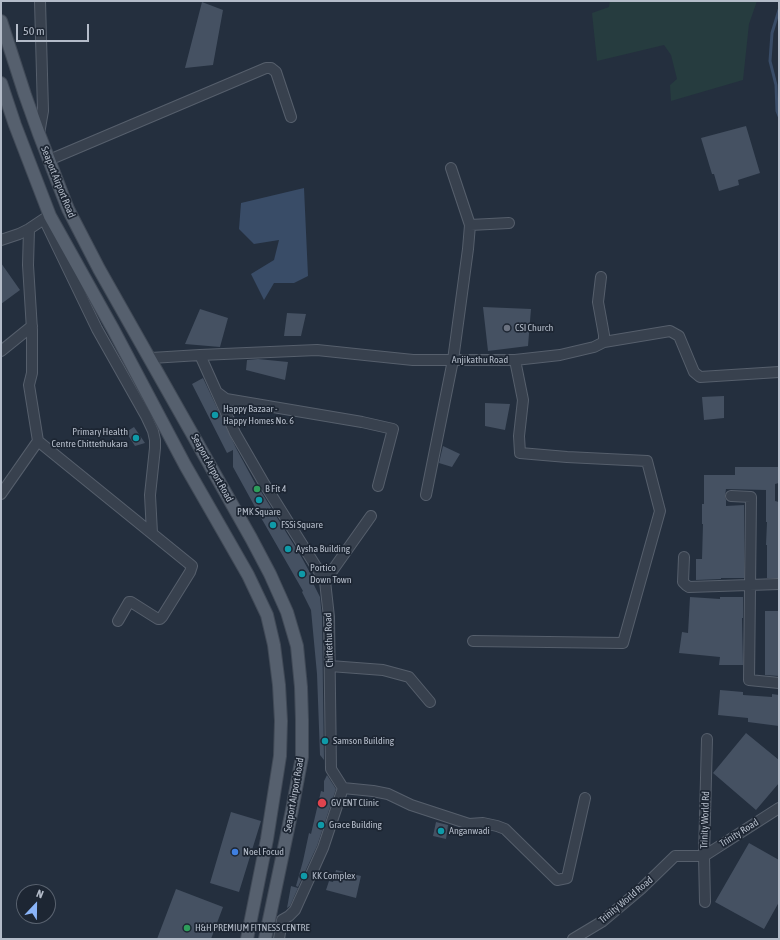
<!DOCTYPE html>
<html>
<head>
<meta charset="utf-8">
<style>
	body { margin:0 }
	#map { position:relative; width:780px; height:940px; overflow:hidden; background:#242f3e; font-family:"Asap Condensed",sans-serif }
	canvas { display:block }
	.frame { position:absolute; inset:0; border:2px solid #b4bcc9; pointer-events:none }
	.north { position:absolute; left:16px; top:884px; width:40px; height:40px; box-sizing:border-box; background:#1d2633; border:1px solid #59626f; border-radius:50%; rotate:22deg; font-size:11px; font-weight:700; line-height:16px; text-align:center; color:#b4bcc9 }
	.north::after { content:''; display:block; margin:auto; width:14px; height:18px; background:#8ab4f8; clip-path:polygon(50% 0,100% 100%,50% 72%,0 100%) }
	.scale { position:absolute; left:16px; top:24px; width:73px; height:18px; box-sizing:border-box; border:2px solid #b4bcc9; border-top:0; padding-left:5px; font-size:12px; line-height:14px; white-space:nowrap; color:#b4bcc9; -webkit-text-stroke:3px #1d2633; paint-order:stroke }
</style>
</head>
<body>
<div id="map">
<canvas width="780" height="940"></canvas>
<div class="frame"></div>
<div class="north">N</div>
<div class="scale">50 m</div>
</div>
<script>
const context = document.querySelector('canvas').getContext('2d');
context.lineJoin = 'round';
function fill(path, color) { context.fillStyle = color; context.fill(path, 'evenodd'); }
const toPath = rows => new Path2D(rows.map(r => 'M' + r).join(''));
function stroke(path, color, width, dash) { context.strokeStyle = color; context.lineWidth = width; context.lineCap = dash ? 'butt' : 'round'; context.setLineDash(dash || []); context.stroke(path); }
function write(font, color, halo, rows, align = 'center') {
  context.font = font + ' "Asap Condensed",sans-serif'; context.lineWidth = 3.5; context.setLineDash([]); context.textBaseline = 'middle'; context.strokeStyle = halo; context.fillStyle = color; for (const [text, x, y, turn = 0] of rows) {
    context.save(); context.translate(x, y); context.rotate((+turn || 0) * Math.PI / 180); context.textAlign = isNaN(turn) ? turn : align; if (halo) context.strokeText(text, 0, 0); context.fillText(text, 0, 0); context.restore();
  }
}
fill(toPath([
	[610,1,757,1,749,24,743,80,671,101,670,85,677,79,671,55,664,45,597,61,592,13,609,7]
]), '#263c3f');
fill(toPath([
	[304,188,308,276,294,283,274,283,264,300,251,274,274,260,279,240,254,244,239,229,241,203]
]), '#394c67');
stroke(toPath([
	[779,10,772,33,770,61,776,85,777,111,779,116]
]), '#394c67', 3);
fill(toPath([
	[202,2,223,10,213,65,185,68],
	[746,126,760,173,738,180,739,185,719,191,714,174,712,174,701,138],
	[1,263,20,290,1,304],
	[483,307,531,309,528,346,488,351],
	[200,309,228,318,220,347,185,344],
	[287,313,306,314,301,336,284,336],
	[258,359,288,362,285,380,246,370,247,360],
	[203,378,236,448,256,485,257,485,302,558,315,582,313,583,320,597,322,617,324,760,320,755,317,674,311,610,302,592,303,591,260,516,233,467,233,450,227,453,192,384],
	[724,396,724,418,704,420,702,397],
	[485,403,510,404,505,430,485,426],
	[134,427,145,443,135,446,126,432],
	[443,446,460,454,452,467,439,463],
	[735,467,779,467,779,483,775,484,775,501,779,502,779,578,767,578,767,545,766,545,767,522,766,522,766,490,726,489,725,496,726,500,726,506,744,505,744,578,721,578,721,579,696,580,696,559,702,559,703,524,702,524,702,504,704,504,704,475,735,475],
	[690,597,720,599,720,597,743,597,743,618,742,618,743,665,719,665,720,657,679,653,682,632,688,633],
	[765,611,779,611,779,676,765,675],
	[720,690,743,692,743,695,772,697,772,694,779,695,779,726,748,722,748,718,718,715],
	[746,733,779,760,779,783,756,810,713,773],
	[327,775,336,789,317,846,298,887,296,886,303,861,309,833,311,834,321,791,324,792,324,781],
	[231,812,261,821,239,892,210,883],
	[436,822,448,825,446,839,433,836],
	[749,843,779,860,779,902,764,929,715,902],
	[336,870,361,876,356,898,326,890,329,881,333,882],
	[291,886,298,888,290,906,287,908],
	[176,889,223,907,211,939,157,939]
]), '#455162');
const minor = toPath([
	[39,134,43,111,40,1],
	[49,160,266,68,271,68,276,72,291,117],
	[44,219,97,329,146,416,153,431,155,440,155,448,150,495,152,533],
	[470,225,509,223],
	[1,240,19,234,29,229,44,219,49,217],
	[601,277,598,302,604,335,604,342],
	[1,351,32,326],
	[200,355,235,433,265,485,325,581,329,617,331,769,343,788,323,848,295,910,289,916,282,920,279,939],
	[151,358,200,355,317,350,413,360,515,360,560,355,594,347,604,342,670,331,679,336,694,372,700,377,779,372],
	[218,393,226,399,362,422,393,429,378,486],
	[38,441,192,566,190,572,162,617,160,619,158,619,150,614,131,602,129,602,118,621],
	[1,494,38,441,29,385,32,373,32,330,28,265,29,229],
	[426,495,453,360,468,249,470,225,451,168],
	[731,496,751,497,749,680,779,683],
	[684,557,683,582,686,585,689,587,779,584],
	[325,581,371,516],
	[473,641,623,643,660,511,647,461,567,457,520,453,519,436,523,400,515,360],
	[330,666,383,670,409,677,430,702],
	[343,788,373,791,388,794,411,805,469,824,483,823,497,826,505,829,557,880,567,878,585,798],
	[705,902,704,856,707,739],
	[573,939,603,921,641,889,675,856,704,856,779,808]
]);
const major = toPath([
	[1,21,25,95,39,134,68,209,99,269,251,538,270,574,287,612,297,646,301,687,302,720,302,757,292,810,265,939],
	[1,83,15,125,50,216,113,329,185,465,228,540,248,575,267,615,274,645,279,685,281,721,280,756,267,839,247,939]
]);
stroke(minor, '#565f6c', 12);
stroke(major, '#414a57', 14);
stroke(minor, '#38414e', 10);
stroke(major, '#56606e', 12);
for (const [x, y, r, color] of [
	[507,328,4,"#6b7280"],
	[215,415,4,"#0f9aa8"],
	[136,438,4,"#0f9aa8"],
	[257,489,4,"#2e9e5b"],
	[259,500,4,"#0f9aa8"],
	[273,525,4,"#0f9aa8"],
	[288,549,4,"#0f9aa8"],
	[302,574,4,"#0f9aa8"],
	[325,741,4,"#0f9aa8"],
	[322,803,5,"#e0444e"],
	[321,825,4,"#0f9aa8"],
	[441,831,4,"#0f9aa8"],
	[235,852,4,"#3f7fe0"],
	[304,876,4,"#0f9aa8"],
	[187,928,4,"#2e9e5b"]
]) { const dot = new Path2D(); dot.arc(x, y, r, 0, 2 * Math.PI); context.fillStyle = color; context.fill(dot); stroke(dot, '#1d2633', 1.5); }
write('10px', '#b4bcc9', '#1d2633', [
	["Seaport Airport Road",58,182,68],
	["Anjikathu Road",480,360],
	["Seaport Airport Road",212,468,61],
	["Chittethu Road",329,640,-92],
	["Seaport Airport Road",294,795,-80],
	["Trinity World Rd",705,820,-88],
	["Trinity Road",739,833,-32],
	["Trinity World Road",626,900,-40]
]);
write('10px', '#b4bcc9', '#1d2633', [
	["CSI Church",515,328],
	["Happy Bazaar -",223,409],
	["Happy Homes No. 6",223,421],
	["Primary Health",128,432,"right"],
	["Centre Chittethukara",128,444,"right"],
	["B Fit 4",265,489],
	["PMK Square",259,512,"center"],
	["FSSi Square",281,525],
	["Aysha Building",296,549],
	["Portico",310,568],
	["Down Town",310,580],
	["Samson Building",333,741],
	["GV ENT Clinic",331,803],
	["Grace Building",329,825],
	["Anganwadi",449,831],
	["Noel Focud",243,852],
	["KK Complex",312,876],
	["H&H PREMIUM FITNESS CENTRE",195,928]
], 'left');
</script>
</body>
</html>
